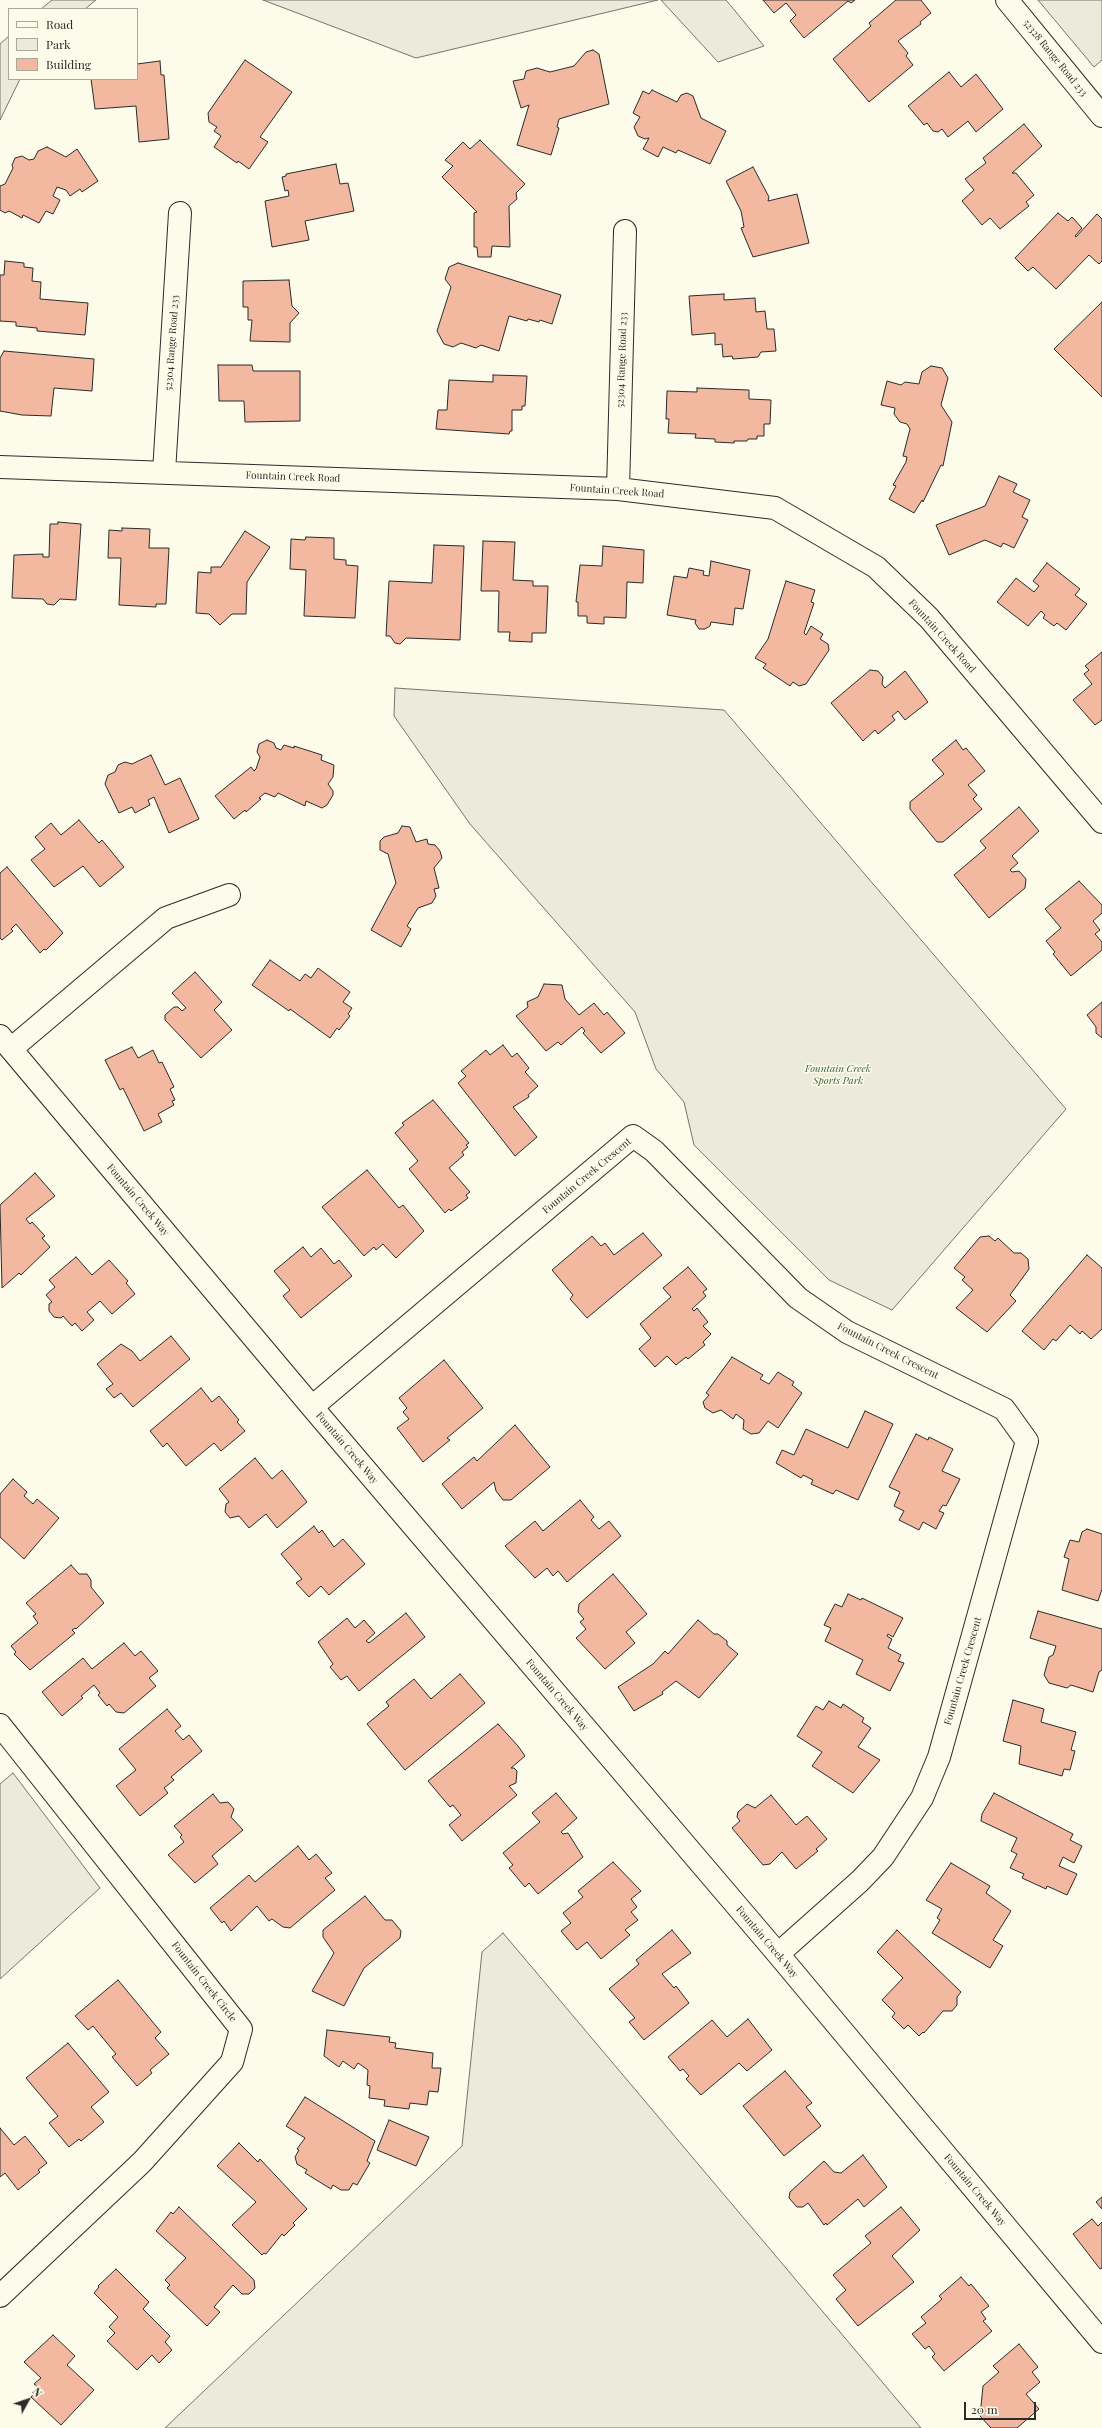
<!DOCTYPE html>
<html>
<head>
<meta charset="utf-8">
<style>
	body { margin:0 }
	#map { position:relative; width:1102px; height:2428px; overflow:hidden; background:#fdfbea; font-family:"Playfair Display",serif }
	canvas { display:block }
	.legend { position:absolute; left:8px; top:8px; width:130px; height:72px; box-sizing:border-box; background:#fdfbea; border:1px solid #a9a89e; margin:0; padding:5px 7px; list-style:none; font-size:12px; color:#2b2b2b }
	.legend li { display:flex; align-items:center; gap:8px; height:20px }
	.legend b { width:20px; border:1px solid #a9a89e }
	.north { position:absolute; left:8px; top:2380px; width:40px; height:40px; -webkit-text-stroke:3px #fdfbea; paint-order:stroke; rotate:50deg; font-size:11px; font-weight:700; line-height:16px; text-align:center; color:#2b2b2b }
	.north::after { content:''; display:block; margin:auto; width:14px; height:18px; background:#2b2b2b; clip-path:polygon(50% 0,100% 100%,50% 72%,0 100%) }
	.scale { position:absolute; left:964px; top:2402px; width:72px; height:18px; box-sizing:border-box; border:2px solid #2b2b2b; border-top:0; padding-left:5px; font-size:12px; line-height:14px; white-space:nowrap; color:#2b2b2b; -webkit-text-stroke:3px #fdfbea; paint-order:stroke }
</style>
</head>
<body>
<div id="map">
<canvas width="1102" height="2428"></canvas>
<ul class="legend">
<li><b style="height:5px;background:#fdfbea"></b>Road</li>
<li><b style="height:11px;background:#ecebdb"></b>Park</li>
<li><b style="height:11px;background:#f2b8a0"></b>Building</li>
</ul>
<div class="north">N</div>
<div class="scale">20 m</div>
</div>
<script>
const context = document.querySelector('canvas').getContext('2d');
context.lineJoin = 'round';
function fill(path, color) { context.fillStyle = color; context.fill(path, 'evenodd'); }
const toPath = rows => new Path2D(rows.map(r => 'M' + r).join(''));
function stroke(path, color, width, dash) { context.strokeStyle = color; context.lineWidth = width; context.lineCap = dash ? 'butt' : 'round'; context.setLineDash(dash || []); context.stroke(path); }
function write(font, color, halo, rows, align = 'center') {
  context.font = font + ' "Playfair Display",serif'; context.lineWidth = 3; context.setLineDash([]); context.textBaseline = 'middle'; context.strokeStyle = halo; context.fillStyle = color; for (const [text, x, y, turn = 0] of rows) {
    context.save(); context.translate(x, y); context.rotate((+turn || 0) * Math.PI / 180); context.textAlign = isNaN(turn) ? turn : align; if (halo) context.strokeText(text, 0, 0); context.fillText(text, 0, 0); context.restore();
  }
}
const green = toPath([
	[52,0,96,0,85,9,41,9,52,0],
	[263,0,658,0,416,58,263,0],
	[661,0,726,0,764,46,718,62,661,0],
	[1038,0,1102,0,1102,60,1094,67,1038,0],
	[9,36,9,79,20,79,0,120,0,44,9,36],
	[395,688,724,710,1066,1109,892,1310,829,1280,694,1145,684,1102,656,1069,635,1012,470,824,394,716,395,688],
	[13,1773,100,1888,0,1979,0,1784,13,1773],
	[503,1933,921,2428,165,2428,462,2146,482,1952,503,1933]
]);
fill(green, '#ecebdb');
stroke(green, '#74746e', 1);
const building = toPath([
	[763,0,855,0,851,3,848,1,804,38,790,21,796,15,786,3,774,13,763,0],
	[896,0,921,0,931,13,920,22,921,24,898,41,908,53,906,56,913,65,869,102,833,59,871,26,869,23,896,0],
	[593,50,599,54,609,104,559,119,557,127,559,128,551,155,517,145,529,105,521,108,513,81,524,79,526,71,537,68,550,72,574,66,586,52,593,50],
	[245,60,292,92,260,137,268,142,249,169,238,161,237,163,214,147,221,136,214,131,217,127,209,122,208,113,245,60],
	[160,61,161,75,164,75,169,139,139,142,136,106,95,109,91,79,137,79,137,64,160,61],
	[949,72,961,87,976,74,1003,109,976,132,968,121,948,137,942,129,938,132,933,131,927,123,924,125,908,106,949,72],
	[652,90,677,102,681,95,687,93,693,96,701,118,726,131,710,164,678,150,676,153,663,147,658,157,643,149,649,138,645,139,638,136,634,127,640,117,633,113,643,91,649,94,652,90],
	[1024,124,1042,146,1012,173,1016,173,1034,195,1026,202,1029,206,1000,229,990,218,982,225,962,201,974,190,965,179,986,163,983,158,1024,124],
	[480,140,525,184,516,193,517,199,509,206,510,247,492,246,491,257,478,257,477,247,474,247,474,213,477,212,442,177,453,166,445,160,463,142,470,149,480,140],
	[47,147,66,157,77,149,98,181,82,192,80,189,70,196,66,190,57,187,53,196,60,200,53,214,46,211,39,223,23,215,22,218,9,211,5,213,0,210,0,186,5,184,13,168,12,165,15,158,22,156,29,160,34,159,38,151,47,147],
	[336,164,340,184,348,183,354,211,305,221,309,240,272,247,265,201,289,196,288,190,285,191,282,177,286,176,286,174,336,164],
	[753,167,769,197,768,201,797,194,809,243,753,257,741,228,744,227,741,211,726,181,753,167],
	[1058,213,1068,221,1072,217,1082,228,1075,236,1076,237,1097,214,1102,219,1102,261,1099,264,1089,255,1056,289,1033,267,1028,271,1015,258,1058,213],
	[5,261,24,263,24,267,33,268,32,281,41,282,40,299,88,303,85,335,37,331,37,328,16,326,16,322,0,321,0,275,4,275,5,261],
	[458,263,561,295,552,324,540,320,539,322,528,319,527,321,509,316,499,351,481,345,476,348,461,343,453,347,444,344,437,331,451,287,445,279,449,267,458,263],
	[289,280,292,306,299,313,290,323,290,342,250,341,252,320,248,320,248,307,243,307,243,281,289,280],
	[724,294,724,300,755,298,756,312,765,311,767,329,774,329,776,351,761,352,758,357,733,359,732,356,723,357,722,344,715,345,715,333,692,335,689,296,724,294],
	[1102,302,1102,397,1054,349,1102,302],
	[4,351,94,359,92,391,54,388,51,416,22,415,0,411,0,358,4,351],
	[218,365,252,365,253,371,300,371,300,421,245,422,244,401,219,401,218,365],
	[931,366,942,368,948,378,941,405,952,422,943,466,941,465,923,502,922,500,914,513,889,499,896,486,893,485,906,462,907,457,903,456,910,429,907,424,900,422,894,414,895,408,881,405,887,381,901,385,905,382,919,384,922,372,931,366],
	[493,375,527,376,525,406,522,406,522,410,512,410,512,431,510,431,509,434,436,429,438,410,447,410,449,380,493,382,493,375],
	[697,388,749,390,749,399,771,400,770,424,764,424,764,436,757,436,757,439,748,439,747,441,734,441,734,443,715,442,715,439,695,438,696,434,668,433,669,419,666,419,667,391,697,392,697,388],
	[999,476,1017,484,1013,492,1030,500,1022,517,1028,520,1014,548,1003,543,1001,547,985,540,949,555,936,525,985,506,999,476],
	[58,522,81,524,76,600,60,599,54,605,47,604,43,599,12,598,14,555,43,554,43,557,49,557,50,524,58,524,58,522],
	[122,528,150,529,149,548,169,548,166,604,156,604,156,607,119,605,121,558,108,558,109,530,122,531,122,528],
	[245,531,270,547,247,582,246,614,232,614,220,625,209,614,196,613,198,572,211,573,211,567,221,567,245,531],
	[306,537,334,538,334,559,346,560,346,565,358,566,355,618,304,616,306,570,290,569,291,539,305,540,306,537],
	[483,541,515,542,513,580,533,581,533,586,548,586,546,633,532,633,532,642,509,641,510,632,498,632,499,591,481,591,483,541],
	[434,545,464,546,460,640,406,638,400,644,395,643,390,636,386,636,389,581,432,583,434,545],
	[603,546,644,550,643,583,627,582,626,618,604,617,604,624,587,623,587,616,578,616,578,602,576,602,580,565,602,566,603,546],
	[711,561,750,570,743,609,735,608,733,625,711,622,710,626,705,629,699,629,695,623,696,620,667,615,674,576,687,578,689,568,704,571,703,575,709,576,711,561],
	[1047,563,1080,589,1075,595,1087,604,1066,630,1057,623,1054,626,1043,618,1045,615,1041,611,1028,626,997,602,1016,578,1034,592,1039,586,1033,581,1047,563],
	[786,581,815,590,811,602,814,603,804,633,806,635,811,626,823,634,820,639,828,644,829,650,806,684,799,686,793,682,790,686,763,668,766,664,755,658,768,639,786,581],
	[1102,652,1102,720,1095,725,1073,700,1092,684,1084,674,1089,670,1085,666,1102,652],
	[870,670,878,671,883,677,882,684,885,688,905,671,928,702,905,720,898,711,892,716,895,720,878,734,875,730,863,741,831,703,870,670],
	[267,740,274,743,276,748,281,750,284,745,294,748,294,746,322,755,321,760,334,765,333,777,328,784,333,791,333,795,327,805,322,808,306,801,305,806,278,793,275,797,265,793,259,798,261,799,246,812,245,810,234,819,215,796,251,767,254,771,256,769,260,757,257,752,259,744,267,740],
	[956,740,963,750,966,748,985,771,968,785,977,795,973,799,982,809,943,842,937,842,910,809,910,802,944,774,932,760,956,740],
	[151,755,165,785,180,778,199,819,169,833,154,797,148,800,150,805,135,813,132,807,119,813,105,784,108,775,115,772,118,765,125,762,132,764,151,755],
	[1019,807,1039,831,1012,856,1018,863,1010,870,1012,872,1019,871,1026,879,1025,888,989,918,954,875,986,848,980,841,1019,807],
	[79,820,99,843,102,840,124,867,100,887,83,866,54,887,31,860,45,849,35,837,51,823,61,835,79,820],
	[402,826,410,827,416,842,427,839,428,844,435,845,440,851,442,858,434,868,439,888,434,889,436,896,432,903,418,908,407,926,411,929,401,947,371,930,396,883,388,854,380,850,380,841,384,837,398,833,402,826],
	[7,867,63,933,46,950,44,949,40,953,16,924,11,929,13,931,2,940,0,938,0,873,7,867],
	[1079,881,1102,905,1102,913,1093,921,1100,930,1095,934,1102,942,1102,950,1071,976,1053,954,1055,952,1046,941,1061,928,1045,909,1079,881],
	[270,960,300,981,305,974,311,978,318,968,350,992,343,1002,352,1008,348,1014,350,1016,339,1030,337,1028,330,1038,290,1009,289,1011,252,985,270,960],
	[195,972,222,1002,214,1010,232,1030,201,1058,165,1020,165,1015,174,1007,178,1007,182,1011,186,1008,172,993,195,972],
	[544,984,562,985,565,999,579,1015,594,1003,604,1015,607,1012,625,1033,601,1053,583,1033,585,1031,582,1027,561,1045,558,1042,546,1051,516,1016,528,1007,527,1002,538,997,544,984],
	[1102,1002,1102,1038,1096,1033,1096,1027,1087,1015,1102,1002],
	[503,1045,512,1057,517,1053,529,1068,525,1072,538,1086,528,1095,529,1097,513,1107,537,1137,515,1156,458,1083,466,1076,461,1071,486,1050,490,1055,503,1045],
	[132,1047,138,1058,153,1050,159,1063,162,1062,174,1087,170,1089,175,1100,172,1101,174,1105,158,1114,162,1122,144,1131,123,1088,120,1090,105,1060,132,1047],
	[433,1100,469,1143,466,1145,468,1147,462,1152,464,1155,449,1168,470,1192,466,1195,468,1198,451,1211,449,1209,445,1213,409,1169,418,1161,395,1133,404,1125,402,1123,433,1100],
	[367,1170,399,1208,403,1205,424,1231,396,1258,383,1244,376,1250,374,1247,364,1256,322,1207,367,1170],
	[35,1173,55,1196,26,1219,30,1224,32,1222,45,1236,42,1238,50,1247,21,1275,19,1273,2,1288,0,1205,35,1173],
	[643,1233,662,1255,587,1318,570,1299,573,1295,552,1270,592,1236,601,1246,605,1243,614,1255,643,1233],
	[989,1236,995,1241,998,1238,1014,1253,1021,1253,1028,1259,1029,1269,1010,1295,1016,1301,987,1332,956,1308,973,1290,962,1280,965,1277,954,1268,980,1237,989,1236],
	[303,1247,311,1257,321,1248,334,1264,339,1260,352,1276,301,1318,283,1296,290,1290,274,1271,303,1247],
	[1087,1255,1102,1268,1102,1329,1091,1339,1082,1331,1080,1334,1070,1325,1056,1341,1053,1339,1044,1350,1022,1331,1087,1255],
	[76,1257,92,1275,109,1260,128,1281,126,1283,135,1294,112,1314,100,1301,87,1312,94,1320,82,1331,75,1323,72,1326,63,1316,61,1318,54,1317,49,1311,49,1304,52,1302,46,1295,55,1287,49,1280,76,1257],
	[688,1267,707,1289,703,1292,706,1296,692,1309,694,1311,697,1308,708,1322,703,1326,711,1334,703,1342,705,1345,688,1359,686,1357,676,1365,667,1356,655,1367,639,1349,651,1338,640,1324,671,1297,663,1288,688,1267],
	[171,1336,190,1359,133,1407,121,1393,114,1398,106,1389,113,1384,97,1364,121,1344,132,1351,140,1361,171,1336],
	[732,1357,763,1375,760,1379,769,1384,778,1372,794,1382,792,1385,802,1393,778,1428,768,1421,759,1433,751,1434,743,1429,744,1420,736,1414,733,1419,721,1410,713,1413,705,1408,703,1402,709,1395,706,1393,732,1357],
	[444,1360,483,1408,447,1438,450,1440,423,1462,397,1428,409,1419,403,1412,407,1408,399,1398,444,1360],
	[201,1388,212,1402,219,1396,239,1420,237,1422,245,1431,221,1451,214,1443,186,1466,167,1443,163,1447,150,1431,201,1388],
	[865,1411,893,1424,858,1500,836,1490,833,1494,811,1484,813,1480,803,1475,801,1478,776,1463,782,1450,794,1455,806,1429,848,1448,865,1411],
	[515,1425,550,1467,511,1500,503,1500,496,1491,494,1482,462,1509,442,1484,474,1457,477,1461,515,1425],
	[916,1434,928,1440,929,1437,953,1449,942,1471,960,1479,946,1506,943,1505,939,1511,944,1513,936,1529,923,1522,919,1530,899,1520,904,1511,894,1506,900,1492,889,1487,916,1434],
	[255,1458,272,1479,282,1470,307,1502,277,1528,266,1514,249,1528,239,1516,230,1518,225,1512,226,1504,229,1502,219,1489,255,1458],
	[13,1479,27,1492,24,1496,33,1504,37,1499,59,1518,24,1559,0,1537,0,1494,13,1479],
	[580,1500,594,1517,591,1520,599,1529,609,1521,621,1536,567,1582,558,1571,553,1576,547,1568,535,1578,505,1546,535,1521,543,1531,580,1500],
	[314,1526,319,1533,322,1530,334,1547,343,1539,365,1564,329,1595,321,1586,309,1597,296,1583,302,1579,281,1554,314,1526],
	[1087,1529,1102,1534,1102,1589,1098,1601,1062,1590,1069,1559,1064,1557,1070,1540,1079,1542,1082,1532,1087,1529],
	[71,1565,79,1574,87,1574,91,1580,91,1587,104,1603,76,1629,75,1628,72,1630,75,1633,30,1670,14,1654,16,1652,11,1646,38,1623,33,1616,36,1614,26,1603,71,1565],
	[613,1574,647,1614,626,1632,635,1643,605,1669,576,1638,586,1629,580,1622,584,1619,578,1612,579,1604,613,1574],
	[848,1594,861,1600,862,1598,903,1618,893,1637,888,1634,887,1636,892,1639,888,1648,901,1655,898,1661,904,1663,890,1691,856,1674,863,1660,825,1641,831,1628,824,1625,835,1604,842,1607,848,1594],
	[1038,1611,1102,1629,1102,1670,1099,1672,1093,1692,1071,1685,1067,1688,1049,1683,1044,1675,1049,1657,1053,1655,1056,1646,1030,1638,1038,1611],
	[406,1613,425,1637,359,1691,347,1676,341,1680,330,1667,333,1664,318,1642,347,1618,355,1628,364,1620,375,1633,366,1641,369,1643,406,1613],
	[698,1620,714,1634,718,1634,727,1641,727,1645,738,1654,699,1698,676,1681,662,1692,663,1694,634,1711,618,1687,653,1664,665,1651,668,1654,698,1620],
	[124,1643,135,1656,141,1651,158,1671,149,1678,156,1686,124,1713,116,1712,109,1704,107,1706,98,1695,100,1693,94,1685,81,1696,83,1698,62,1716,42,1692,83,1658,92,1669,124,1643],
	[460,1674,485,1703,405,1770,367,1724,389,1706,386,1702,414,1679,431,1699,460,1674],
	[1013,1700,1044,1709,1041,1722,1076,1732,1071,1750,1075,1751,1070,1770,1064,1769,1062,1776,1019,1764,1021,1746,1003,1741,1013,1700],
	[829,1701,841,1708,843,1704,864,1718,862,1722,871,1728,858,1747,880,1760,853,1793,812,1766,822,1752,797,1736,816,1706,823,1710,829,1701],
	[167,1709,181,1726,175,1731,183,1740,189,1735,202,1751,171,1777,174,1780,164,1788,168,1793,140,1816,116,1786,136,1770,119,1749,167,1709],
	[498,1724,518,1746,525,1756,511,1768,514,1768,517,1771,516,1783,509,1786,517,1795,462,1841,449,1825,461,1815,453,1805,450,1807,428,1781,498,1724],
	[556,1793,577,1818,561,1832,563,1834,568,1833,583,1857,538,1894,529,1883,525,1887,509,1868,513,1865,503,1853,540,1822,532,1813,556,1793],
	[994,1793,1073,1834,1070,1840,1082,1846,1074,1863,1063,1857,1059,1866,1077,1874,1067,1895,1047,1886,1046,1889,1022,1878,1024,1874,1010,1868,1017,1854,1011,1851,1017,1838,981,1821,982,1814,994,1793],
	[213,1794,220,1803,228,1802,234,1809,231,1817,243,1830,212,1856,218,1864,195,1883,168,1855,184,1842,180,1837,182,1835,174,1826,213,1794],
	[771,1795,796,1825,807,1816,827,1839,816,1849,818,1851,796,1869,782,1852,770,1864,763,1865,732,1828,740,1821,737,1817,738,1812,747,1804,755,1808,771,1795],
	[298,1846,309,1860,316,1854,332,1873,325,1878,335,1890,290,1928,283,1927,272,1919,269,1921,257,1906,231,1931,224,1921,222,1923,210,1908,249,1875,255,1882,298,1846],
	[613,1862,641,1891,631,1899,637,1907,631,1912,638,1920,625,1930,630,1935,601,1959,587,1942,577,1950,561,1931,571,1923,563,1913,583,1897,578,1891,613,1862],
	[951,1863,990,1886,986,1893,1011,1911,993,1940,1003,1946,990,1968,932,1933,940,1920,937,1918,942,1909,926,1900,951,1863],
	[365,1896,385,1920,392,1920,401,1931,400,1938,364,1968,344,2006,312,1991,334,1953,323,1937,323,1930,365,1896],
	[672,1930,691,1953,662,1974,674,1988,676,1986,689,2003,644,2040,629,2022,635,2018,609,1989,639,1964,636,1960,672,1930],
	[897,1930,961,1992,957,1997,957,2005,952,2011,943,2011,924,2033,923,2032,919,2036,908,2025,904,2029,892,2017,895,2013,882,2000,903,1978,877,1952,897,1930],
	[118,1980,161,2032,155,2038,169,2054,150,2070,152,2073,137,2086,112,2057,116,2054,93,2026,88,2030,75,2016,118,1980],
	[748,2019,772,2050,747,2071,739,2063,701,2095,686,2079,689,2076,683,2069,680,2071,668,2057,712,2020,727,2037,748,2019],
	[327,2030,390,2037,389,2042,396,2043,395,2048,433,2053,432,2068,441,2068,438,2092,429,2091,427,2105,410,2103,409,2109,384,2106,385,2100,369,2098,370,2086,367,2085,368,2070,358,2063,354,2069,343,2061,339,2067,324,2056,327,2030],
	[68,2043,109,2092,91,2107,104,2122,81,2141,79,2139,69,2147,49,2123,58,2116,26,2078,68,2043],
	[785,2071,812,2103,806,2107,821,2126,784,2156,743,2106,785,2071],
	[305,2097,375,2141,367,2161,370,2163,357,2185,353,2183,349,2190,341,2190,333,2185,331,2189,305,2173,307,2170,297,2164,295,2157,299,2150,297,2149,305,2138,286,2126,305,2097],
	[389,2120,429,2137,416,2166,377,2150,389,2120],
	[0,2128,14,2145,25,2136,47,2163,38,2170,40,2172,18,2190,5,2173,0,2177,0,2128],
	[239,2143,258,2162,260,2159,307,2209,293,2223,295,2225,284,2236,282,2234,266,2254,264,2253,262,2255,232,2225,256,2202,217,2166,239,2143],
	[863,2155,887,2187,864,2207,858,2199,827,2225,826,2223,824,2225,808,2203,803,2207,797,2207,789,2198,790,2192,824,2161,834,2172,841,2173,863,2155],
	[1102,2197,1102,2209,1096,2202,1102,2197],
	[179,2207,254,2280,255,2288,249,2294,242,2294,233,2285,214,2307,220,2312,207,2326,167,2288,170,2285,165,2280,186,2258,156,2231,171,2212,173,2214,179,2207],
	[901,2207,920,2230,892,2256,914,2282,858,2326,836,2299,846,2290,833,2275,871,2243,865,2236,901,2207],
	[1092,2219,1098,2226,1102,2222,1102,2268,1100,2269,1073,2234,1092,2219],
	[116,2269,149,2302,143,2309,170,2336,165,2342,172,2350,159,2363,152,2355,137,2370,107,2341,115,2333,109,2327,118,2317,94,2293,99,2287,98,2286,116,2269],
	[961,2277,969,2286,971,2284,989,2306,981,2312,986,2319,983,2321,992,2331,944,2371,932,2357,935,2354,929,2346,925,2349,912,2334,926,2323,921,2317,942,2299,939,2296,961,2277],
	[53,2335,75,2356,67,2365,94,2390,61,2425,31,2397,39,2388,34,2384,41,2378,24,2362,53,2335],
	[1019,2344,1038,2367,1032,2372,1040,2382,1026,2394,1039,2409,1017,2428,991,2428,980,2416,983,2386,999,2372,993,2366,1019,2344]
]);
fill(building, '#f2b8a0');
stroke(building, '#2b2b2b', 1);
const minor = toPath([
	[1007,0,1102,116],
	[0,467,618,489,775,508,876,567,929,618,1102,822],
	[164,472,180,213],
	[618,489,625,231],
	[0,1036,312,1407,778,1954,1102,2342],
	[11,1049,166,918,229,895],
	[312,1407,633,1136,654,1151,798,1298,847,1332,1004,1409,1027,1441,939,1757,922,1798,883,1857,860,1881,778,1954],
	[0,1725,241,2029,232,2062,142,2162,0,2296]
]);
stroke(minor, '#2b2b2b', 24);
stroke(minor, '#fdfbea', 22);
write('10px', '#2b2b2b', '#fdfbea', [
	["52328 Range Road 233",1055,58,51],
	["52304 Range Road 233",172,343,-86],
	["52304 Range Road 233",622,360,-88],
	["Fountain Creek Road",293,477,2],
	["Fountain Creek Road",617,491,4],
	["Fountain Creek Road",942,636,48],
	["Fountain Creek Crescent",587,1176,-40],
	["Fountain Creek Way",138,1200,50],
	["Fountain Creek Crescent",888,1351,27],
	["Fountain Creek Way",347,1448,50],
	["Fountain Creek Crescent",963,1671,-74],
	["Fountain Creek Way",557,1695,50],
	["Fountain Creek Way",767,1942,50],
	["Fountain Creek Circle",204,1982,52],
	["Fountain Creek Way",975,2190,50]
]);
write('italic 10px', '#34623c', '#fdfbea', [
	["Fountain Creek",838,1069],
	["Sports Park",838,1081]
]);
</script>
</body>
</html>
